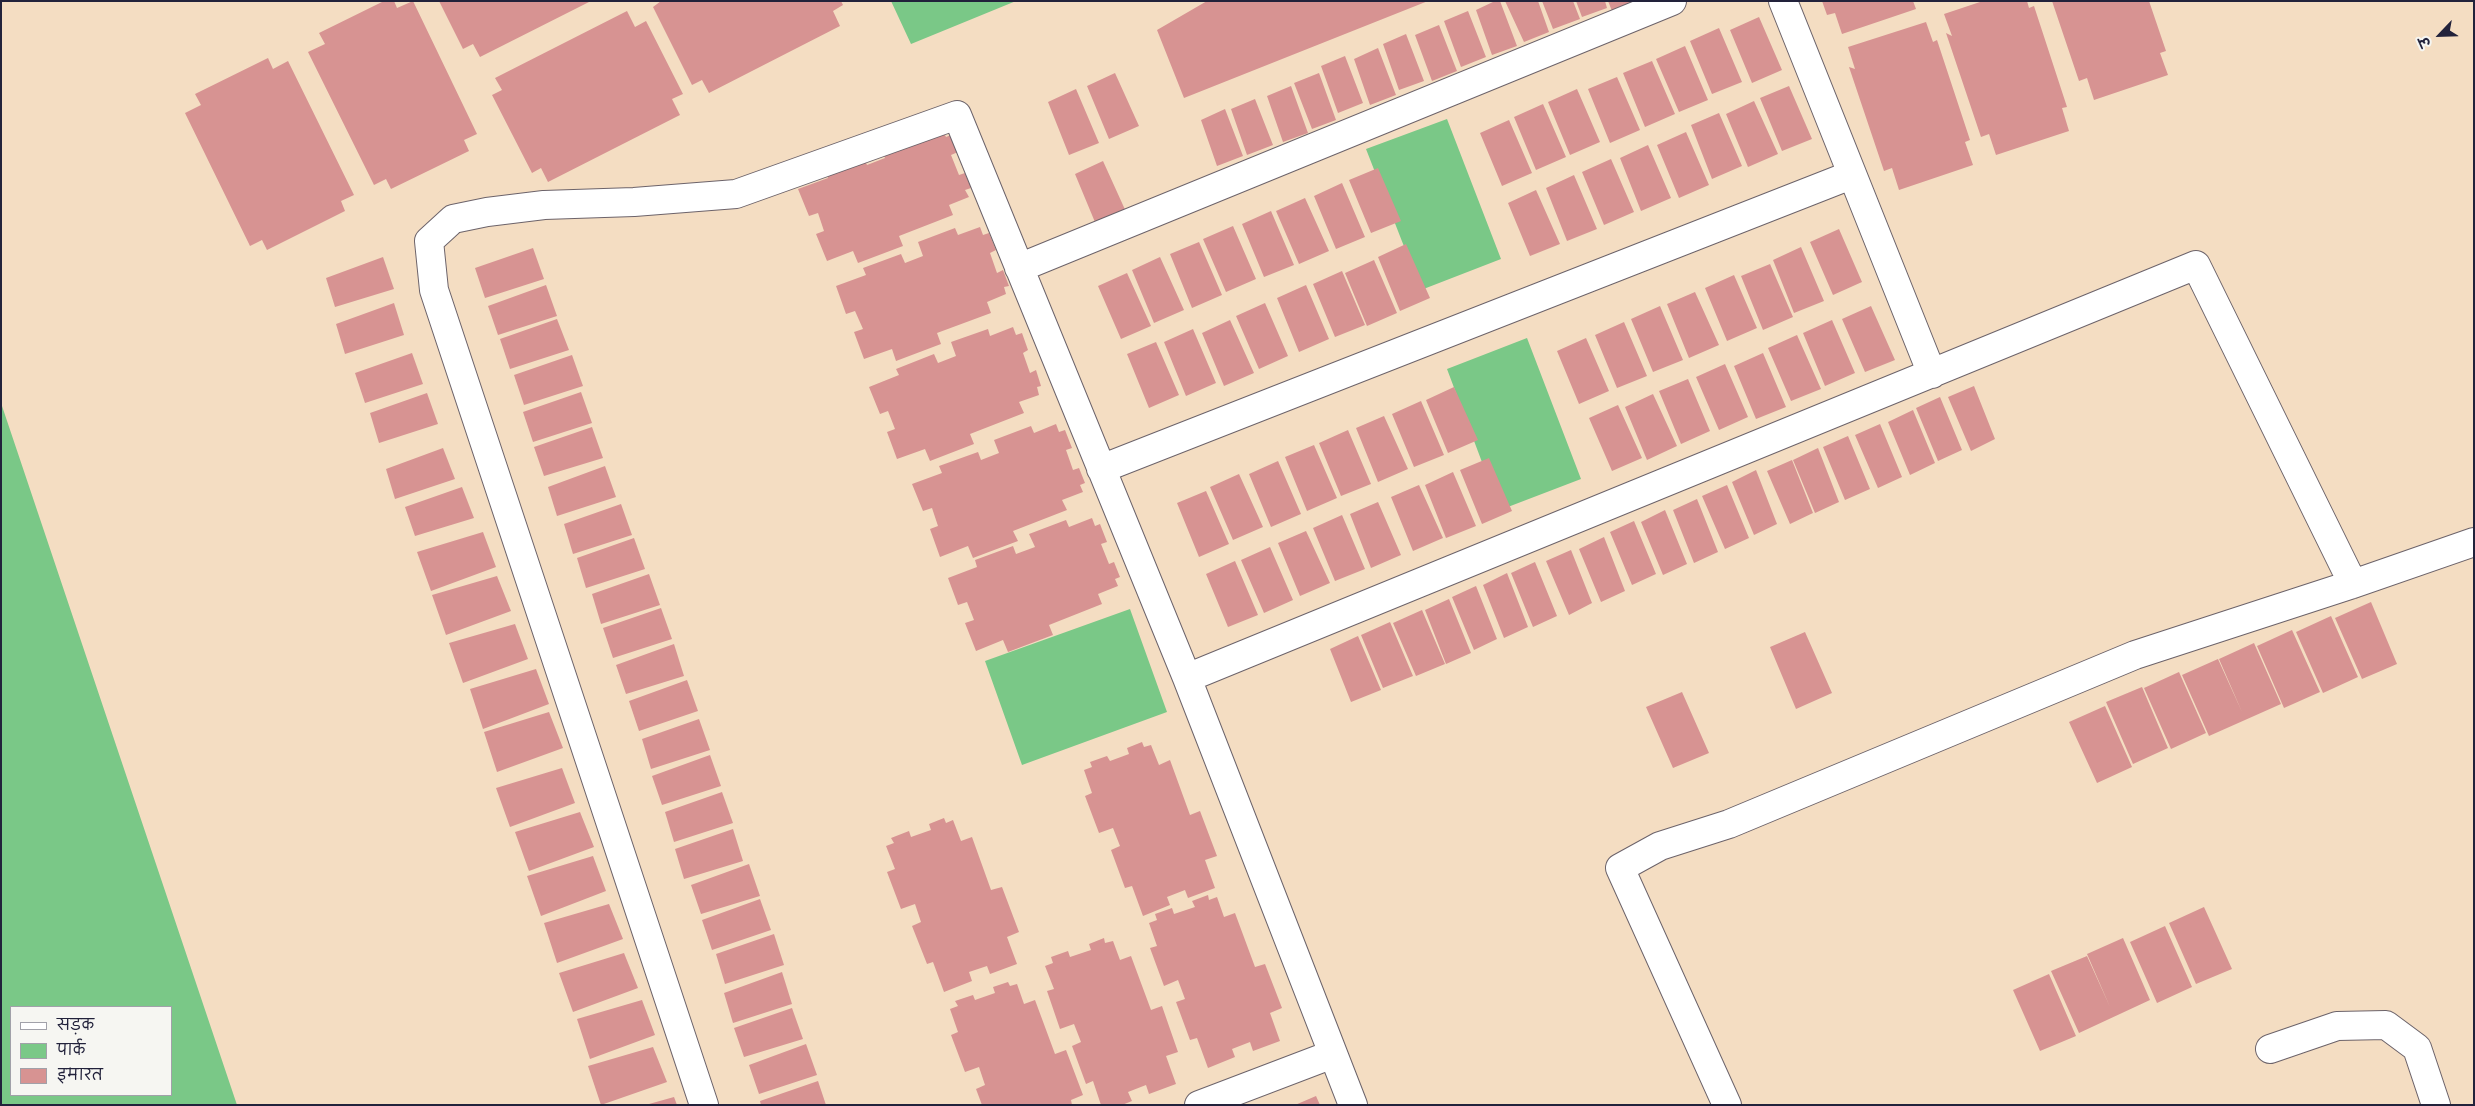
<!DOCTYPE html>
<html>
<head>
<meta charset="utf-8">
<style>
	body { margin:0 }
	#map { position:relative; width:2475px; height:1106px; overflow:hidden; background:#f4ddc2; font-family:"Indie Flower","Playpen Sans Deva",sans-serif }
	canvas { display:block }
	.frame { position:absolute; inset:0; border:2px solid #22223b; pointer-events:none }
	.legend { position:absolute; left:10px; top:1006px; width:162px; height:90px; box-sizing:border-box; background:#f6f6f2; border:1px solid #a1a1a9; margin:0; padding:6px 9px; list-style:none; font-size:15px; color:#22223b }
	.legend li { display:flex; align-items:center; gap:10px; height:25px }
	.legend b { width:25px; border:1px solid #a1a1a9 }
	.north { position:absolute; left:2415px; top:10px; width:50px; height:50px; -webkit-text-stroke:4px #f6f6f2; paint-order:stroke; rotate:246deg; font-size:14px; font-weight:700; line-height:20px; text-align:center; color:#22223b }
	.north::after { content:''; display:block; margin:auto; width:18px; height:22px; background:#22223b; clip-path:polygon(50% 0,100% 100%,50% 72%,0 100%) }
</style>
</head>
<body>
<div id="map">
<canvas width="2475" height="1106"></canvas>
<div class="frame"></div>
<ul class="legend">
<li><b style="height:6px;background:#fff"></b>सड़क</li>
<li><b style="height:14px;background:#7ac887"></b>पार्क</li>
<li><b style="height:14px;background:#d79392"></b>इमारत</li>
</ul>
<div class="north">उ</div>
</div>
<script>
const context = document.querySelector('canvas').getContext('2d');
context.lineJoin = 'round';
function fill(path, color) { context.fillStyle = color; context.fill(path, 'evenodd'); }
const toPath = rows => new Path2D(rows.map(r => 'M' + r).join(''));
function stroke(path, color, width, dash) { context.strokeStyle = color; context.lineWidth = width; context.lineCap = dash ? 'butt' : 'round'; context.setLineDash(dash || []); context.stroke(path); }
fill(toPath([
	[891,1,1016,1,911,44],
	[1447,119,1501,259,1421,290,1366,149],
	[1527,338,1581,479,1500,510,1447,369],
	[1,403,237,1105,1,1105],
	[171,1007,171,1095,11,1095,11,1007],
	[1130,609,1167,712,1022,765,985,661]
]), '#7ac887');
fill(toPath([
	[384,1,394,1,397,8,413,1,477,134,464,140,469,151,391,189,386,179,374,185,308,52,325,44,319,33],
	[439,1,591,1,480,57,473,44,463,49],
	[661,1,841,1,843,5,833,11,840,26,709,93,702,80,692,85,653,7],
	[1207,1,1428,1,1184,98,1157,30],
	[1495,1,1500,1,1517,46,1492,55,1476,10],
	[1505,1,1538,1,1549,32,1524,42],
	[1542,1,1573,1,1580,19,1553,29],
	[1576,1,1605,1,1607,8,1582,17],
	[1608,1,1634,1,1612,11],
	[1822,1,1913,1,1916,9,1842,34,1835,13,1827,15],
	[1983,1,2027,1,2029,8,2034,6,2067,107,2062,108,2069,131,1996,155,1989,134,1981,137,1946,33,1952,36,1944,14],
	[2052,1,2149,1,2166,51,2160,53,2168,75,2094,100,2087,78,2079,81],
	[627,11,635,27,646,21,683,94,672,99,680,115,548,182,541,168,532,173,492,95,502,90,495,78],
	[1468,11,1486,57,1461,67,1444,21],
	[1759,17,1782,70,1752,83,1730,30],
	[1926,22,1933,42,1937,40,1970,140,1965,142,1973,165,1899,190,1892,168,1884,171,1849,67,1855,69,1848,47],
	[1439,25,1457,71,1432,81,1415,35],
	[1719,28,1742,82,1712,94,1690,41],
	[1406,34,1424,81,1399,90,1383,44],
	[1685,46,1708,100,1679,112,1656,59],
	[1378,48,1396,95,1370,105,1354,59],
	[1345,56,1363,103,1338,113,1321,66],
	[268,58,273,69,288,61,354,195,341,201,345,211,267,250,262,240,250,246,185,113,201,105,195,94],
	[1652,61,1675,114,1645,127,1623,73],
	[1115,73,1139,126,1109,139,1087,86],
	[1319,73,1336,120,1312,129,1294,83],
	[1617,77,1640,130,1610,143,1588,89],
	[1291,86,1308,133,1283,142,1267,96],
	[1789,86,1812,139,1782,151,1760,98],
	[1076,89,1099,143,1069,155,1048,102],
	[1577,89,1600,142,1570,155,1548,102],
	[1255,99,1273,145,1247,155,1231,109],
	[1754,101,1778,154,1748,167,1726,114],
	[1543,104,1566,157,1536,170,1514,117],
	[1225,109,1243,156,1217,166,1201,120],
	[1719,113,1742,166,1712,179,1691,125],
	[1509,120,1532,173,1502,186,1480,133],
	[942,129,946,137,951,135,958,152,951,155,959,175,965,173,971,188,965,190,969,197,949,205,953,215,899,236,903,246,858,263,853,251,827,261,816,234,824,231,818,213,809,216,798,189,828,178,825,171,863,156,867,165,885,158,880,145],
	[1686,132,1709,185,1679,198,1657,145],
	[1648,145,1671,198,1641,211,1620,158],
	[1611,159,1634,212,1604,225,1582,172],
	[1103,161,1127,214,1097,227,1075,174],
	[1378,168,1401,221,1371,233,1349,180],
	[1574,175,1597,229,1567,241,1546,188],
	[1342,183,1365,237,1336,249,1314,196],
	[1536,190,1560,244,1530,256,1508,203],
	[1305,198,1329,251,1299,264,1276,211],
	[1271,211,1294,265,1264,277,1242,224],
	[1233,226,1256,279,1226,292,1203,239],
	[980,227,983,235,989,233,996,250,990,253,997,273,1003,270,1009,286,1004,287,1006,294,987,302,991,313,937,333,941,344,896,361,892,349,864,359,854,332,863,329,855,311,846,314,836,286,866,275,863,268,901,254,905,263,923,256,918,242,955,228,958,235],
	[1839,229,1862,282,1833,295,1810,242],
	[1199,242,1222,295,1192,308,1170,254],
	[1406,244,1430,298,1400,311,1378,257],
	[1801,247,1824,301,1794,313,1773,260],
	[533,248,544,279,485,298,475,268],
	[383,257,394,289,335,307,326,278],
	[1160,257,1184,310,1154,323,1132,270],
	[1374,260,1397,313,1367,326,1345,273],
	[1770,264,1793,317,1763,330,1741,276],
	[1342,271,1365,325,1335,337,1313,284],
	[1127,273,1151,326,1121,339,1098,286],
	[1734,275,1757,328,1727,341,1705,288],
	[546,285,557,316,498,335,488,306],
	[1306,285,1329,339,1299,352,1277,298],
	[1695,292,1719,345,1689,358,1667,304],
	[394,303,404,335,345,354,336,324],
	[1265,303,1288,356,1259,369,1236,316],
	[1660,306,1683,360,1653,372,1631,319],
	[1871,306,1895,360,1865,372,1842,319],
	[557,319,569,350,510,369,500,339],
	[1230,320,1254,373,1224,386,1202,333],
	[1832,320,1855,373,1825,386,1803,333],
	[1624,322,1647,376,1617,388,1595,335],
	[1013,327,1016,335,1022,333,1028,350,1023,353,1030,373,1036,370,1041,386,1037,387,1039,395,1019,402,1024,413,970,434,974,444,930,461,925,449,897,459,887,432,895,429,888,411,880,414,869,387,899,375,896,369,934,354,938,363,956,356,951,342,988,329,990,336],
	[1193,329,1216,383,1186,396,1164,342],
	[1797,335,1821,389,1791,401,1768,348],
	[1586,338,1609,391,1579,404,1557,351],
	[1156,342,1179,395,1149,408,1127,354],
	[412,353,423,384,365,403,355,373],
	[1763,353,1786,407,1756,419,1734,366],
	[572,355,583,386,524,405,514,375],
	[1725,364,1748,417,1719,430,1696,377],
	[1688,379,1710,431,1681,444,1659,391],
	[1974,386,1995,439,1971,451,1948,397],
	[1454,387,1478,440,1448,453,1426,400],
	[581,392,592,423,533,442,523,412],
	[427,393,438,424,379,443,370,413],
	[1653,394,1677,446,1647,460,1625,407],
	[1940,397,1962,450,1938,461,1916,408],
	[1421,401,1444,455,1414,467,1392,414],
	[1618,405,1642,458,1612,471,1589,418],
	[1913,410,1935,463,1910,475,1888,422],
	[1384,416,1408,469,1378,482,1356,428],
	[1056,424,1059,432,1065,430,1072,448,1066,450,1073,470,1079,468,1085,483,1080,485,1083,492,1062,500,1067,510,1013,531,1018,541,973,558,968,546,940,557,930,529,938,526,932,508,923,511,912,484,942,473,939,466,978,452,981,460,999,453,994,440,1031,426,1034,433],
	[1880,424,1902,477,1878,488,1855,435],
	[592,427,603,458,544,476,534,447],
	[1348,430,1371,484,1341,496,1319,443],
	[1848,436,1870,489,1845,500,1823,447],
	[1314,445,1337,498,1307,511,1285,457],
	[443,448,455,479,395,499,386,469],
	[1818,448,1839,502,1815,513,1793,460],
	[1489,458,1512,511,1482,524,1460,470],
	[1792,460,1813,513,1790,524,1767,471],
	[1278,461,1301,514,1271,527,1249,474],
	[605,466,616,497,557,516,548,487],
	[1756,470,1777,524,1754,535,1732,482],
	[1453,472,1476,526,1446,538,1425,485],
	[1239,474,1263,527,1233,540,1210,487],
	[1419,485,1443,538,1413,551,1391,497],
	[1727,485,1749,538,1725,549,1702,496],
	[462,487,474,518,415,536,405,507],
	[1206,491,1229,544,1199,557,1177,503],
	[1697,499,1718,552,1694,563,1673,510],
	[1378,502,1401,555,1371,568,1350,514],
	[621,504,632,535,573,554,564,524],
	[1665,510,1687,564,1663,575,1641,522],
	[1342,515,1365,569,1335,581,1313,528],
	[1092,518,1095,526,1100,524,1107,542,1101,544,1109,564,1114,562,1120,577,1115,579,1118,586,1098,594,1102,604,1049,625,1053,635,1008,652,1003,640,976,651,965,623,974,620,967,602,958,605,948,578,977,567,975,560,1013,546,1016,554,1035,547,1029,534,1066,520,1069,527],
	[1634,521,1656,574,1632,585,1610,532],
	[1306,531,1330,583,1300,596,1278,543],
	[483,532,496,567,431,591,417,552],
	[1604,537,1625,591,1601,602,1579,549],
	[634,538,645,569,586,588,577,558],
	[1270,547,1293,600,1264,613,1241,560],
	[1571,550,1592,603,1569,615,1546,561],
	[1235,561,1258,615,1228,627,1206,574],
	[1535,562,1557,616,1533,627,1511,573],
	[1507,573,1528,627,1504,638,1483,585],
	[649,574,660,605,601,624,592,594],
	[497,576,511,611,446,635,432,595],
	[1476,586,1497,639,1474,650,1452,597],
	[1449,599,1471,653,1446,664,1425,610],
	[2371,602,2397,664,2362,679,2335,618],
	[661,608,672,639,613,658,603,628],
	[1422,610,1445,664,1416,676,1393,623],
	[2331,616,2358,677,2323,693,2296,632],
	[1390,622,1413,676,1383,688,1361,635],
	[515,624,528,659,463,683,449,643],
	[2292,630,2320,692,2284,708,2257,646],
	[1805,632,1832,693,1796,709,1770,647],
	[1358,636,1381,690,1351,702,1330,649],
	[2254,643,2281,704,2209,736,2182,675,2218,659,2242,712,2219,659],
	[674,644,684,676,626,694,616,665],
	[536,669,549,704,483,729,470,689],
	[2179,672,2206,733,2171,749,2144,688],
	[687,680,698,711,639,731,629,701],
	[2142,687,2168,748,2133,764,2106,702],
	[1682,692,1709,753,1673,768,1646,707],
	[2105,706,2132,767,2097,783,2069,722],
	[549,712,563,748,497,772,484,732],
	[699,719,710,750,651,769,642,739],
	[1142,742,1144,747,1151,745,1159,765,1170,760,1190,815,1200,811,1217,856,1205,860,1215,888,1188,898,1185,890,1167,897,1170,905,1143,916,1132,886,1125,888,1111,850,1120,846,1113,828,1099,833,1085,796,1092,793,1084,770,1092,767,1090,762,1107,756,1110,761,1129,754,1127,748],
	[710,755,721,786,662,805,652,776],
	[562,768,575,803,510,827,496,788],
	[722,792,733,823,674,842,665,812],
	[580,812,594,847,529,871,515,832],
	[944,818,946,823,953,820,961,841,972,837,991,890,1002,887,1019,932,1007,937,1017,964,990,974,987,966,969,972,972,981,944,992,933,962,927,964,912,926,921,922,915,904,901,909,887,872,895,869,886,846,894,843,891,838,909,831,911,837,931,830,929,824],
	[733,829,743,861,684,879,675,849],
	[593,856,606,891,541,916,527,876],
	[749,864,760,896,701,914,691,885],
	[1208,895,1209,900,1217,897,1224,917,1235,913,1255,967,1265,964,1282,1008,1270,1013,1280,1041,1253,1051,1250,1042,1232,1049,1235,1057,1208,1068,1197,1038,1190,1040,1176,1002,1185,999,1178,980,1164,986,1150,948,1157,946,1149,923,1157,920,1155,914,1172,908,1174,914,1195,907,1192,901],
	[760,899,771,930,712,950,702,920],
	[609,904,623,939,557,963,544,923],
	[2204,907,2232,969,2196,984,2169,923],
	[2165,926,2192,987,2157,1003,2130,942],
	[774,934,784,965,725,984,716,954],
	[1104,938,1105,943,1113,941,1120,960,1131,956,1151,1010,1162,1006,1178,1052,1166,1056,1176,1084,1149,1094,1146,1085,1128,1092,1132,1101,1122,1105,1101,1105,1093,1081,1086,1084,1072,1046,1081,1042,1074,1024,1060,1029,1047,991,1054,989,1045,966,1053,963,1051,957,1068,951,1070,957,1091,950,1089,944],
	[2123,938,2150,1000,2079,1033,2051,971,2087,956,2110,1007,2087,954],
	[624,953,638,988,573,1012,559,973],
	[782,972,792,1004,733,1023,724,993],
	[2049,974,2076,1036,2040,1051,2013,990],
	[1008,982,1010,986,1017,984,1024,1004,1035,1000,1055,1054,1066,1050,1083,1095,1071,1100,1072,1105,982,1105,976,1089,985,1085,979,1067,965,1072,951,1035,958,1032,950,1009,958,1006,955,1001,973,995,975,1000,995,993,993,987],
	[642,1000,655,1035,590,1059,577,1019],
	[792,1008,803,1039,744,1057,734,1028],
	[806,1044,817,1075,759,1094,749,1065],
	[653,1047,667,1082,601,1105,588,1066],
	[818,1081,826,1105,761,1105,760,1101],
	[1316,1096,1320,1105,1295,1105],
	[674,1097,677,1105,649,1105,649,1104]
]), '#d79392');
const minor = toPath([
	[1783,1,1932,374],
	[1019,268,1672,1],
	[1101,469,1851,175],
	[1187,678,2196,265,2353,584],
	[2270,1049,2337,1026,2386,1025,2417,1048,2436,1105],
	[704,1105,434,290,429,241,453,219,487,212,544,205,634,202,736,194,957,115,1187,678,1353,1105],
	[1199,1105,1333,1054],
	[1727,1105,1620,868,1660,846,1729,824,2135,655,2353,584,2474,542]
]);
stroke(minor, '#6c636a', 30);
stroke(minor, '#fff', 28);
</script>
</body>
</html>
